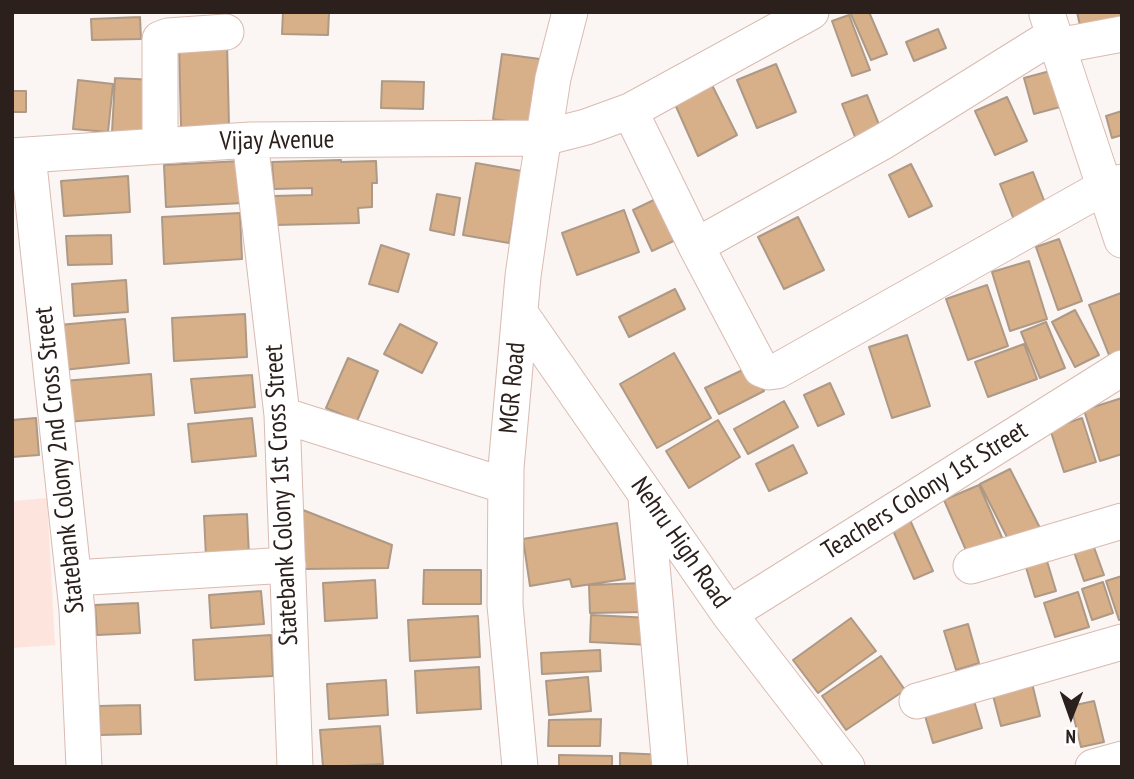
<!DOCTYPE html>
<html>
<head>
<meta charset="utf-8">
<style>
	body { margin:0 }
	#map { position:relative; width:1134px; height:779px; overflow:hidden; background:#fbf5f3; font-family:"PT Sans Narrow",sans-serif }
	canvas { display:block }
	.frame { position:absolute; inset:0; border:14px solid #2c201c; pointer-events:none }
	.north { position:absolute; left:1036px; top:681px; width:70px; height:70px; -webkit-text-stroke:5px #fff; paint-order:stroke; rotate:181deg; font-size:19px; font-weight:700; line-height:28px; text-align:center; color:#2c201c }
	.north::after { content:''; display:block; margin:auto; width:24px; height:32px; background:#2c201c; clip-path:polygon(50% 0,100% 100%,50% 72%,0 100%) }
</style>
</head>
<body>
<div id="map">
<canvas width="1134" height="779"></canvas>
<div class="frame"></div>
<div class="north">N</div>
</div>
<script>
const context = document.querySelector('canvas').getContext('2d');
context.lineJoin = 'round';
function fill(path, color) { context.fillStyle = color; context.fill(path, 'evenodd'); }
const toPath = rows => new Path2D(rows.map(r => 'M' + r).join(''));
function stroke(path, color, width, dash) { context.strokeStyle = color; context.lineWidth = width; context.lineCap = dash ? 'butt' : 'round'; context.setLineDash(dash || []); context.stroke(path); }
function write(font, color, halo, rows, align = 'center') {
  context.font = font + ' "PT Sans Narrow",sans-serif'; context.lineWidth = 5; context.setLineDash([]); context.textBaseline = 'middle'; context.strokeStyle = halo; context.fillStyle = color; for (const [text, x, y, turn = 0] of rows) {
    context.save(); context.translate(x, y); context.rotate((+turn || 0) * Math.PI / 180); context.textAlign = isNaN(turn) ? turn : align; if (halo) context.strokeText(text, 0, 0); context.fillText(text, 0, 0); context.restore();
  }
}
fill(toPath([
	[47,498,55,645,12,648,12,501]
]), '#fde5dd');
const building = toPath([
	[283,12,329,12,328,35,282,34,283,12],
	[850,12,869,12,887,54,871,60,850,12],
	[1077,12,1120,12,1122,22,1081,30,1077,12],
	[849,15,870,70,852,76,832,21,849,15],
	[140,17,141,39,92,40,91,19,140,17],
	[938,29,946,48,914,61,906,42,938,29],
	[227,43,229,126,181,127,179,44,227,43],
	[502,54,540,59,531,124,493,119,502,54],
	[776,64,796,112,757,128,737,80,776,64],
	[1050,71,1060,107,1034,114,1024,78,1050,71],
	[115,78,155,80,152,135,112,132,115,78],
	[78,80,113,84,108,132,73,129,78,80],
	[382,81,424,82,423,109,381,108,382,81],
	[710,81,737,135,698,156,674,102,710,81],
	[12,91,26,91,26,112,12,112,12,91],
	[867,95,884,137,859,147,842,104,867,95],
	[1007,97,1027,141,995,155,975,111,1007,97],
	[1122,111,1122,135,1112,138,1106,116,1122,111],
	[341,160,341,162,376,161,377,183,372,183,372,207,358,208,359,223,275,225,274,196,312,195,312,188,274,189,272,162,341,160],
	[241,161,243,203,166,207,164,165,241,161],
	[476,163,522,171,509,243,463,235,476,163],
	[911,164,932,206,909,217,889,175,911,164],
	[1033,172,1047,208,1014,220,1000,184,1033,172],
	[128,176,130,212,64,216,61,181,128,176],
	[437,194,460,198,454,235,430,230,437,194],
	[660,197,680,238,652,251,633,210,660,197],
	[624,210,639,252,577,275,562,233,624,210],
	[240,213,242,259,164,264,162,217,240,213],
	[798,217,824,270,784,289,758,237,798,217],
	[111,235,112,264,68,265,66,236,111,235],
	[1059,239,1082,301,1058,310,1036,247,1059,239],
	[381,245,409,254,398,292,369,284,381,245],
	[1029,261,1047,319,1010,331,992,272,1029,261],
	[126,280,128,312,74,316,72,284,126,280],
	[987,285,1008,346,968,360,946,299,987,285],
	[675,289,685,309,629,337,619,317,675,289],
	[1121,293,1122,350,1109,355,1089,305,1121,293],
	[1075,310,1099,355,1075,367,1052,322,1075,310],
	[245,314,247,357,174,361,172,318,245,314],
	[125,319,129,363,63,370,59,325,125,319],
	[1046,322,1065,368,1040,378,1021,332,1046,322],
	[400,324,437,343,422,373,384,354,400,324],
	[907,335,930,406,892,418,869,347,907,335],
	[1024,344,1037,379,988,397,975,362,1024,344],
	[674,353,711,418,657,448,620,384,674,353],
	[348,358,378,371,357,421,326,408,348,358],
	[751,366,764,391,719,414,705,388,751,366],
	[151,374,154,415,66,422,63,381,151,374],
	[252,375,255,407,195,413,191,379,252,375],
	[830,383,844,414,818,426,804,395,830,383],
	[1122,398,1122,454,1100,461,1084,410,1122,398],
	[784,401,798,427,748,454,734,429,784,401],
	[36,418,39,455,12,457,12,420,36,418],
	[252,418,256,456,192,462,188,424,252,418],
	[1082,418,1096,462,1064,472,1050,429,1082,418],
	[718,420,740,457,689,488,666,451,718,420],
	[793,445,807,473,769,491,756,464,793,445],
	[1010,469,1040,528,1010,543,980,484,1010,469],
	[979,485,1004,542,969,557,944,500,979,485],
	[303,510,392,545,388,568,304,569,303,510],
	[247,514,249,556,206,557,204,516,247,514],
	[910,520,933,571,914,579,892,528,910,520],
	[617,523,625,579,572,587,570,579,530,586,523,539,617,523],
	[1091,539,1104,575,1084,581,1072,546,1091,539],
	[1043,548,1056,591,1035,597,1022,554,1043,548],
	[424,570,481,570,481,604,423,604,424,570],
	[1122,576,1122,619,1119,620,1106,581,1122,576],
	[375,580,377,618,325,621,323,583,375,580],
	[1103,582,1113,613,1092,620,1082,589,1103,582],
	[644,583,645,612,590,613,589,585,644,583],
	[261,591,264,624,211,628,209,595,261,591],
	[1078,592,1089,627,1055,637,1044,603,1078,592],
	[138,603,140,633,97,635,95,605,138,603],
	[591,615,651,618,650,645,590,642,591,615],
	[478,616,480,657,410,661,408,620,478,616],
	[851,618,876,651,818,693,793,660,851,618],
	[968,624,979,663,956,670,944,631,968,624],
	[271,635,273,676,195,680,193,640,271,635],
	[600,650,601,671,542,674,541,653,600,650],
	[881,656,905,690,846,730,822,696,881,656],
	[479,667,481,709,417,713,415,671,479,667],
	[1030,675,1040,716,1001,726,990,684,1030,675],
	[588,677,591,711,549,715,546,681,588,677],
	[386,680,388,715,329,719,327,684,386,680],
	[972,694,982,728,933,743,923,709,972,694],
	[1094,701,1104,742,1081,747,1071,706,1094,701],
	[140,705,141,734,100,735,99,706,140,705],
	[601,719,600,746,548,746,549,720,601,719],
	[380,726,383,764,323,767,320,730,380,726],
	[620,753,668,755,668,767,620,767,620,753],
	[559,755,612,756,612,767,559,767,559,755]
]);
fill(building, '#d7b089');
stroke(building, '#ad9985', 2);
const minor = toPath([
	[1047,14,1122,240],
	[1058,46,1122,34],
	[630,111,696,246,761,369,769,372,777,371,1104,187,1122,182],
	[250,140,282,415,295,767],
	[160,146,160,39,168,36,226,32],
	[28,155,77,610,84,767],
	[12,156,250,140,543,138,586,127,630,111,811,12],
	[696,246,884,141,1054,35],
	[520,313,729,614,847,767],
	[282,415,506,486],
	[646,498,670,767],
	[971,566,1122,521],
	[74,578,288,565],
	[729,614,1122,368],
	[917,701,1122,642],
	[520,767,505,605,506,468,523,276,533,206,553,78,570,12],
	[1093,767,1122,759]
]);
stroke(minor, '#d9bbb1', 37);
stroke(minor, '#fff', 35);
write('26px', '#2c201c', '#fff', [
	["Vijay Avenue",277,141,-1],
	["MGR Road",513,388,-85],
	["Statebank Colony 2nd Cross Street",60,460,-96],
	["Teachers Colony 1st Street",925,491,-32],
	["Statebank Colony 1st Cross Street",282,495,-93],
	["Nehru High Road",680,543,55]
]);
</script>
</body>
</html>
